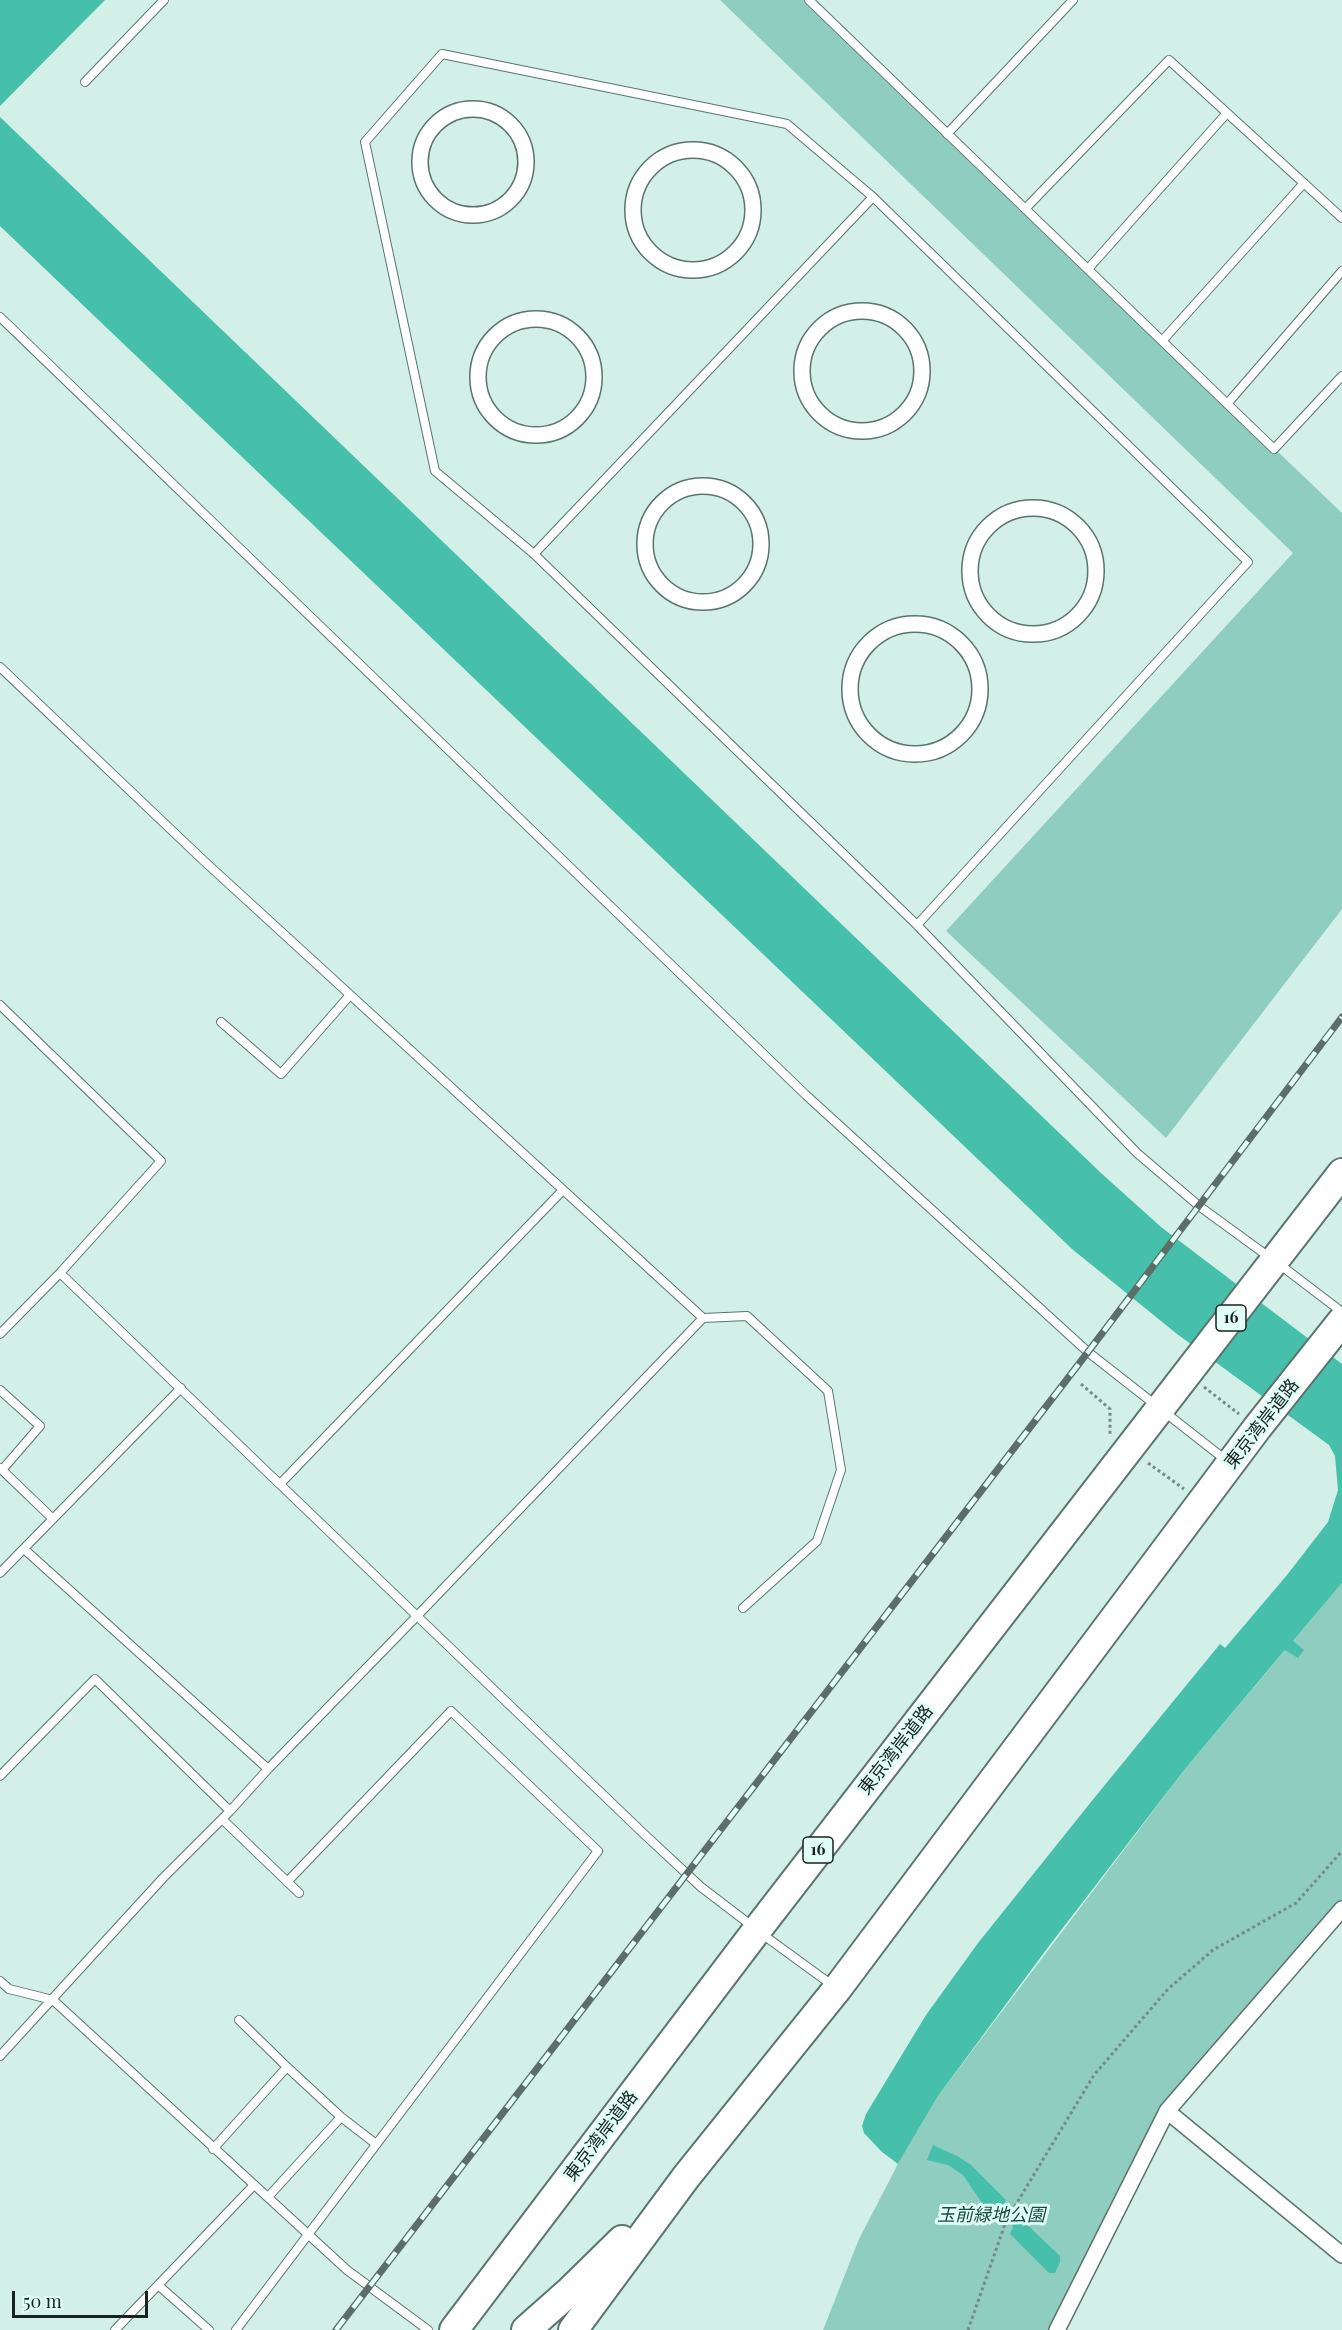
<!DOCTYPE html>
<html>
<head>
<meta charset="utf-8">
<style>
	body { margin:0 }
	#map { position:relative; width:1342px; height:2330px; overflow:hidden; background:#d3f0e8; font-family:"Playfair Display",serif }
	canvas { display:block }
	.scale { position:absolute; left:12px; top:2291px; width:136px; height:27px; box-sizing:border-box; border:3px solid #182320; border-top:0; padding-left:8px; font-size:18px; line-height:21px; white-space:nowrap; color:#182320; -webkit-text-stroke:4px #e0fdf6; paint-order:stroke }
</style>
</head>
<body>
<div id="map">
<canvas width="1342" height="2330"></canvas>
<div class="scale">50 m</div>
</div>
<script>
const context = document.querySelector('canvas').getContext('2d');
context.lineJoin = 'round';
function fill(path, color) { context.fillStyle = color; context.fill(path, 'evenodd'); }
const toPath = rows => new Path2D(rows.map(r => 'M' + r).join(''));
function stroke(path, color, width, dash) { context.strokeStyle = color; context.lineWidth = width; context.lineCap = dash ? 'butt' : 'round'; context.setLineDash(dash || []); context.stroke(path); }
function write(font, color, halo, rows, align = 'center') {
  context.font = font + ' "Playfair Display","Noto Sans JP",serif'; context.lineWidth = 6; context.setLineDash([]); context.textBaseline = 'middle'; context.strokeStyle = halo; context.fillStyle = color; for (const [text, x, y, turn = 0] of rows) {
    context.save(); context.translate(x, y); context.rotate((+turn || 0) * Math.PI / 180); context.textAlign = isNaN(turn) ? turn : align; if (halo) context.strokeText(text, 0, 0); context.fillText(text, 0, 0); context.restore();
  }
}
fill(toPath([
	[720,0,805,0,1342,513,1342,909,1166,1138,946,931,1293,553],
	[1342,1583,1342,1900,1163,2108,1051,2330,823,2330,859,2239,898,2164,938,2096,1185,1769]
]), '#8ecdbf');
fill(toPath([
	[0,0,105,0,0,106],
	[0,117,1101,1173,1161,1227,1342,1364,1342,1583,1293,1641,1304,1650,1300,1655,1298,1658,1285,1650,1185,1769,1049,1946,938,2096,898,2164,882,2152,864,2133,862,2126,866,2114,926,2015,978,1943,1095,1797,1220,1644,1225,1648,1287,1575,1328,1522,1338,1490,1335,1456,1329,1445,1177,1334,1072,1249,0,226],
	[933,2145,959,2157,971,2165,1006,2200,998,2220,980,2200,963,2175,948,2165,927,2160],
	[1018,2216,1060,2256,1060,2262,1055,2273,1049,2273,1010,2234]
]), '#46c0ab');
stroke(toPath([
	[998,2208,1019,2229]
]), '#46c0ab', 5);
const lane = toPath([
	[809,0,1274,449,1342,376],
	[85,82,164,0],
	[947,134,1073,0],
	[1025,209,1169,60,1342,218],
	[1088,269,1227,113],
	[0,317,807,1096,1088,1352,1227,1461],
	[1162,341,1304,183],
	[1227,404,1342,271],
	[534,554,873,197],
	[0,667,204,861,703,1318,417,1616,268,1769,230,1811,163,1878,0,2056],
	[917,925,1248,562,873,197,787,124,442,54,365,142,435,471,534,554,917,925,1137,1153,1199,1206,1269,1257],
	[0,1005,161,1161,60,1273,0,1334],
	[221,1022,281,1074,350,995],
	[1279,1264,1342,1312],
	[60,1273,644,1834,701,1887,752,1926],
	[703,1318,747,1316,828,1391,841,1470,817,1541,743,1608],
	[0,1390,40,1426,2,1470],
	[0,1468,53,1519],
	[280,1484,563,1190],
	[24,1549,268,1769],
	[0,1573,181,1388],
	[0,1776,95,1679,230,1811],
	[222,1819,299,1893],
	[762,1934,832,1985],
	[0,1981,9,1989,53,2000,347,2270,428,2330],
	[239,2020,287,2067,341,2117,376,2144],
	[213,2149,287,2067],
	[268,2197,341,2117],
	[158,2285,209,2330],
	[115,2330,254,2185],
	[236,2330,598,1851,451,1711,287,1882]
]);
const street = toPath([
	'420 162a53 53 0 1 1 106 0a53 53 0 1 1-106 0Z',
	'633 210a60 60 0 1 1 120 0a60 60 0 1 1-120 0Z',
	'802 371a60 60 0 1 1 120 0a60 60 0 1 1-120 0Z',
	'478 377a58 58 0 1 1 116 0a58 58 0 1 1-116 0Z',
	'645 544a58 58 0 1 1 116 0a58 58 0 1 1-116 0Z',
	'970 571a63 63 0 1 1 126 0a63 63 0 1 1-126 0Z',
	'850 689a65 65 0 1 1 130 0a65 65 0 1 1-130 0Z',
	[1167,2111,1342,2255],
	[1057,2330,1167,2111,1342,1909]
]);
const highway = toPath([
	[454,2330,757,1930,1342,1173],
	[526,2330,570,2291,622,2240],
	[573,2330,686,2177,837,1989,1257,1428,1342,1321]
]);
stroke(lane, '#5a746e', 10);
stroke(street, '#5a746e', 18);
stroke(highway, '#5a746e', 32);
stroke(toPath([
	[1081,1384,1110,1409,1110,1436],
	[1204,1387,1239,1414],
	[1148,1463,1184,1489],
	[968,2330,1004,2227,1015,2206,1094,2075,1168,1989,1213,1950,1296,1903,1342,1851]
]), '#778b85', 3, [3, 3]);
stroke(lane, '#fff', 8);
stroke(street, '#fff', 15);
stroke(highway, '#fff', 28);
const rail = toPath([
	[336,2330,1088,1352,1342,1017]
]);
stroke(rail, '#5d6e69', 7);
stroke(rail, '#e0fdf6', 4.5, [14]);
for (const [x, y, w] of [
	[1231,1318,30],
	[818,1850,30]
]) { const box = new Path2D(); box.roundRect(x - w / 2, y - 13, w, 26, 4.5); context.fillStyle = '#e0fdf6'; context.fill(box); stroke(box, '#182320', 1.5); }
write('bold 16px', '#182320', null, [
	["16",1231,1318],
	["16",818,1850]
]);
write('18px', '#182320', '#e0fdf6', [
	["東京湾岸道路",1262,1424,-52],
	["東京湾岸道路",896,1750,-52],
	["東京湾岸道路",601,2136,-53]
]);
write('italic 18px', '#174b42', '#e0fdf6', [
	["玉前緑地公園",991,2215]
]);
</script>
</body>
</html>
